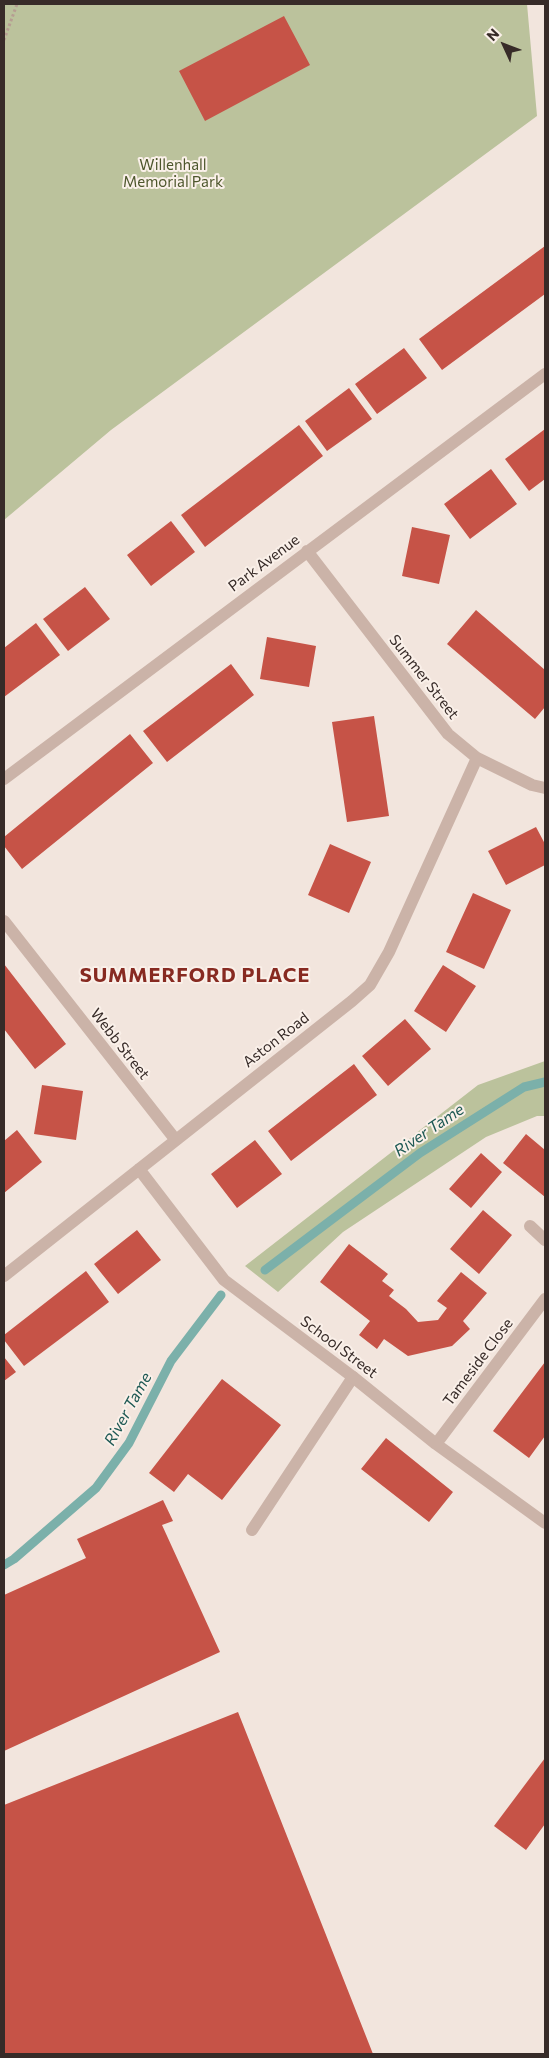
<!DOCTYPE html>
<html>
<head>
<meta charset="utf-8">
<style>
	body { margin:0 }
	#map { position:relative; width:549px; height:2058px; overflow:hidden; background:#f2e5dd; font-family:Commissioner,sans-serif }
	canvas { display:block }
	.frame { position:absolute; inset:0; border:5px solid #372b28; pointer-events:none }
	.north { position:absolute; left:479px; top:20px; width:50px; height:50px; -webkit-text-stroke:4px #faf0e9; paint-order:stroke; rotate:313deg; font-size:14px; font-weight:700; line-height:20px; text-align:center; color:#372b28 }
	.north::after { content:''; display:block; margin:auto; width:18px; height:22px; background:#372b28; clip-path:polygon(50% 0,100% 100%,50% 72%,0 100%) }
</style>
</head>
<body>
<div id="map">
<canvas width="549" height="2058"></canvas>
<div class="frame"></div>
<div class="north">N</div>
</div>
<script>
const context = document.querySelector('canvas').getContext('2d');
context.lineJoin = 'round';
function fill(path, color) { context.fillStyle = color; context.fill(path, 'evenodd'); }
const toPath = rows => new Path2D(rows.map(r => 'M' + r).join(''));
function stroke(path, color, width, dash) { context.strokeStyle = color; context.lineWidth = width; context.lineCap = dash ? 'butt' : 'round'; context.setLineDash(dash || []); context.stroke(path); }
function write(font, color, halo, rows, align = 'center') {
  context.font = font + ' Commissioner,sans-serif'; context.lineWidth = 4; context.setLineDash([]); context.textBaseline = 'middle'; context.strokeStyle = halo; context.fillStyle = color; for (const [text, x, y, turn = 0] of rows) {
    context.save(); context.translate(x, y); context.rotate((+turn || 0) * Math.PI / 180); context.textAlign = isNaN(turn) ? turn : align; if (halo) context.strokeText(text, 0, 0); context.fillText(text, 0, 0); context.restore();
  }
}
fill(toPath([
	[4,4,527,4,537,116,111,430,4,520],
	[545,1061,545,1116,537,1116,486,1137,343,1232,278,1292,245,1266,478,1085]
]), '#bbc29c');
stroke(toPath([
	[265,1270,420,1153,524,1087,545,1082],
	[4,1565,14,1559,96,1488,129,1443,171,1361,221,1295]
]), '#7bb0aa', 9);
fill(toPath([
	[284,16,310,65,205,121,179,71],
	[545,246,545,294,442,370,419,339],
	[404,348,427,378,377,414,355,384],
	[349,388,372,419,327,451,305,421],
	[299,425,323,456,205,547,181,515],
	[545,429,545,479,529,491,505,459],
	[491,469,517,504,470,539,444,504],
	[171,521,195,552,151,586,127,555],
	[412,527,450,535,439,584,402,576],
	[85,587,110,619,68,651,43,619],
	[476,610,545,670,545,707,535,719,447,644],
	[36,623,60,655,4,697,4,648],
	[267,637,316,646,309,687,260,679],
	[231,664,254,695,167,762,143,731],
	[374,716,389,816,347,822,332,722],
	[130,734,153,763,22,869,4,846,4,837],
	[536,827,545,844,545,865,506,885,488,851],
	[330,844,371,862,349,913,308,895],
	[473,893,511,910,484,969,446,952],
	[4,964,66,1044,35,1069,4,1029],
	[443,965,476,986,446,1032,414,1011],
	[405,1019,431,1049,388,1086,362,1056],
	[354,1064,377,1095,291,1161,268,1131],
	[42,1085,83,1091,76,1140,34,1134],
	[17,1130,42,1162,4,1193,4,1141],
	[526,1134,545,1150,545,1197,503,1163],
	[255,1140,282,1174,237,1208,211,1174],
	[481,1153,502,1172,471,1208,449,1189],
	[483,1210,512,1235,479,1274,450,1249],
	[137,1230,161,1260,118,1294,94,1264],
	[349,1244,388,1274,382,1281,394,1290,389,1296,406,1309,418,1322,438,1320,447,1308,437,1301,461,1272,487,1293,463,1321,470,1329,452,1346,408,1356,384,1339,377,1349,359,1335,370,1321,320,1282],
	[86,1271,109,1302,24,1366,4,1340,4,1335],
	[4,1357,16,1372,4,1381],
	[545,1362,545,1436,529,1458,493,1431],
	[222,1379,281,1425,222,1500,188,1474,174,1492,149,1473],
	[386,1438,453,1492,429,1522,361,1469],
	[163,1500,173,1521,162,1525,220,1652,4,1751,4,1595,86,1558,77,1539],
	[238,1712,373,2054,4,2054,4,1805],
	[545,1758,545,1824,526,1850,494,1826]
]), '#c65347');
stroke(toPath([
	[4,40,17,4]
]), '#b69d92', 3, [2.5, 2.5]);
stroke(toPath([
	[252,1530,353,1377]
]), '#cbb3a8', 12);
stroke(toPath([
	[307,551,448,734,477,758,532,785,545,788],
	[4,779,545,374],
	[4,921,175,1139],
	[139,1169,224,1280,353,1377,436,1444,545,1523],
	[530,1226,545,1240],
	[4,1276,352,1001,370,985,389,952,477,758],
	[436,1444,545,1299]
]), '#cbb3a8', 12);
write('15px', '#4d562c', '#faf0e9', [
	["Willenhall",173,165],
	["Memorial Park",173,182]
]);
write('15px', '#372b28', '#faf0e9', [
	["Park Avenue",264,563,-37],
	["Summer Street",424,677,52],
	["Aston Road",276,1040,-38],
	["Webb Street",120,1044,52],
	["School Street",339,1347,37],
	["Tameside Close",478,1362,-53]
]);
write('italic 16px', '#1e5954', '#faf0e9', [
	["River Tame",429,1130,-34],
	["River Tame",128,1409,-61]
]);
context.letterSpacing = '1px';
write('bold 20px', '#872a21', '#faf0e9', [
	["SUMMERFORD PLACE",195,975]
]);
context.letterSpacing = '0px';
</script>
</body>
</html>
